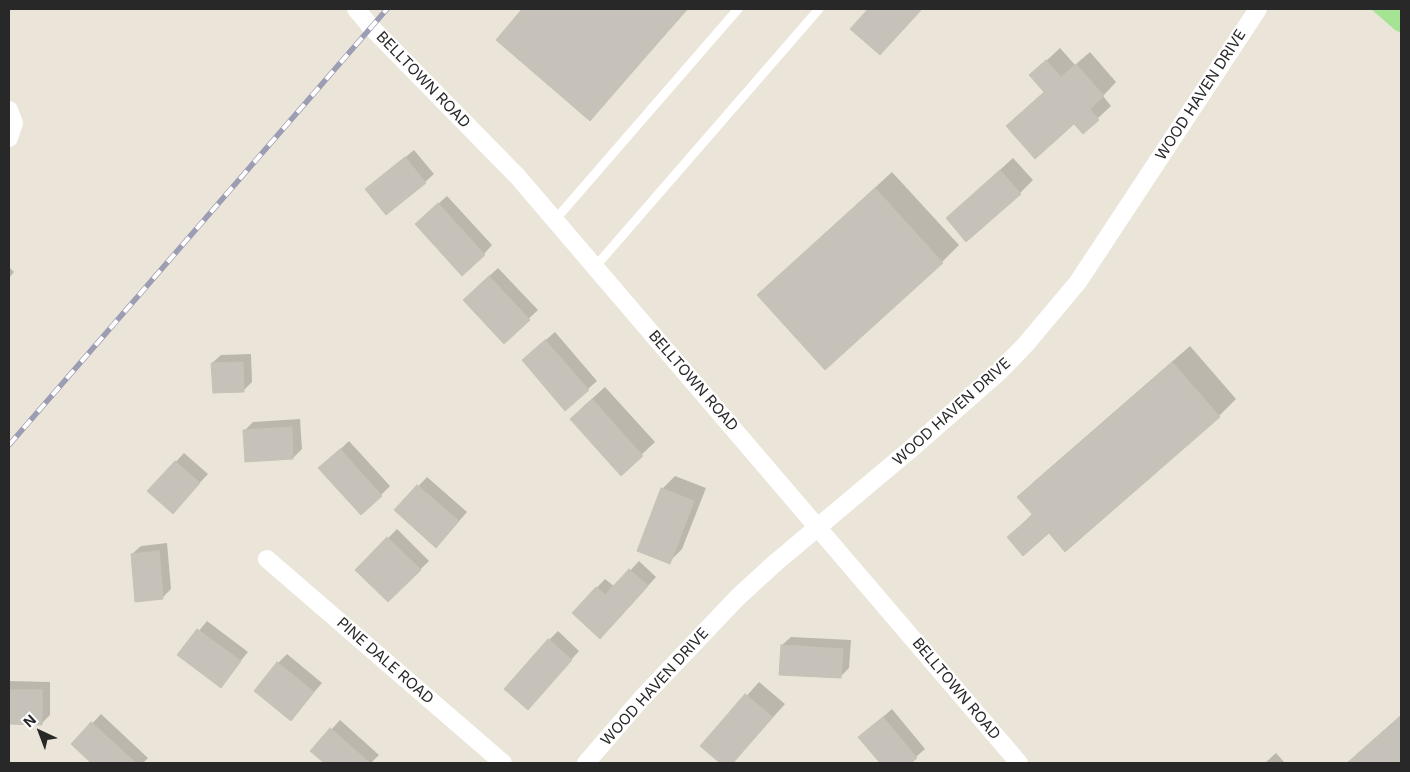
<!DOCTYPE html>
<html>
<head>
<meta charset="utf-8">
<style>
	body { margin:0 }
	#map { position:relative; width:1410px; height:772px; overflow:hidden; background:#ebe5d9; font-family:Inter,sans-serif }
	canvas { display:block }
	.frame { position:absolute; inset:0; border:10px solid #282828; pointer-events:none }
	.north { position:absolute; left:15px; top:707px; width:50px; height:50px; -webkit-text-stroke:4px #fff; paint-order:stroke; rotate:317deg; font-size:14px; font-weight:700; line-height:20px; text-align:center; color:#282828 }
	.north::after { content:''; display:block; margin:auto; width:18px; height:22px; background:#282828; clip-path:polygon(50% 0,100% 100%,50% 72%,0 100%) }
</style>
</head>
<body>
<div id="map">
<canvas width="1410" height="772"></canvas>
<div class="frame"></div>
<div class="north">N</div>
</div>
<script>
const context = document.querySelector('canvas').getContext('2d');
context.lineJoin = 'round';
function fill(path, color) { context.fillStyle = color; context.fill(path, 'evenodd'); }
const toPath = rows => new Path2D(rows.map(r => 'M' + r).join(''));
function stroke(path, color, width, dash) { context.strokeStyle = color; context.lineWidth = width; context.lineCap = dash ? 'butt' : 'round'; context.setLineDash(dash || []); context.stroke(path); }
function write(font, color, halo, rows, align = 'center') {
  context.font = font + ' Inter,sans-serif'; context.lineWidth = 4.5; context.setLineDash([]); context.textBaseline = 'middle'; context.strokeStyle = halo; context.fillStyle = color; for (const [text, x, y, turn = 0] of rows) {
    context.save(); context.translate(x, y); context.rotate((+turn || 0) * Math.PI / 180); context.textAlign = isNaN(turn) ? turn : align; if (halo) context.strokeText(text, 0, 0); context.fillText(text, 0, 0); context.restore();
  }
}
fill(toPath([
	[1371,9,1401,9,1401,33,1395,30]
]), '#a5e493');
fill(toPath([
	[524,9,688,9,606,102,589,119,497,39],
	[870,9,922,9,897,36,852,28],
	[1060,48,1075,65,1090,52,1116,82,1103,96,1111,106,1083,132,1045,92,1044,63],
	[414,150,434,174,425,182,367,189],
	[1013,158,1033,180,1020,193,947,218],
	[892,172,959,245,942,262,758,295],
	[447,196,492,245,484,254,425,216],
	[9,267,14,272,9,278],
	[498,268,538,310,504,342,473,291],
	[555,332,597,381,588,389,532,352],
	[1190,346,1236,399,1219,416,1049,532,1009,537,1033,513,1019,497,1036,480],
	[251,354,252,382,243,391,212,363,221,355],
	[605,387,655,442,621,474,584,406],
	[300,419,302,449,293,458,244,431,253,422],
	[349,441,390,486,381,495,329,460],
	[184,453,208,474,181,503,149,491],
	[675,476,706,488,682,549,669,562,662,489],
	[427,477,467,512,445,537,396,510],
	[397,529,429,561,388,601,357,570],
	[167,543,171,589,162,598,132,554,141,546],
	[639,561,656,577,609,629,573,613,605,579,615,587],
	[207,621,248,652,220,686,179,655],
	[558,631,579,651,536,699,549,640],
	[791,637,851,640,849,668,840,677,782,645],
	[287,654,322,683,291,719,278,663],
	[9,681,50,682,50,715,41,724,9,723],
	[759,682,785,704,732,763,722,763,702,746],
	[892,709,925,749,909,763,882,763,860,737],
	[101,714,148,758,143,763,93,763,73,744],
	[1401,715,1401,763,1348,763,1358,753],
	[340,720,379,755,371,763,325,763,312,751],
	[1276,753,1285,763,1265,763]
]), '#0003');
const building = toPath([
	[522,9,687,9,590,121,496,40,522,9],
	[868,9,922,9,880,55,850,29,868,9],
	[1046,60,1061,77,1076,64,1104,96,1090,109,1099,120,1083,134,1074,124,1035,159,1006,126,1044,92,1029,75,1046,60],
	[405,157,426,183,386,215,365,189,405,157],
	[1000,170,1021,194,966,242,946,218,1000,170],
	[875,188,943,263,825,370,757,295,875,188],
	[438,203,485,255,462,276,415,224,438,203],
	[489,276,530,320,504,344,463,300,489,276],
	[545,340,589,390,565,411,522,360,545,340],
	[243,362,244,392,213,393,211,363,243,362],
	[1172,362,1220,417,1065,552,1049,533,1023,556,1007,537,1033,515,1017,497,1172,362],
	[592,399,643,456,621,476,570,419,592,399],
	[292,427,293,459,245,462,243,430,292,427],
	[340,449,382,496,361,515,318,468,340,449],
	[175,461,200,483,173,514,147,491,175,461],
	[417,485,459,521,436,548,394,510,417,485],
	[661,488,694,501,670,564,637,551,661,488],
	[387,537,421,570,388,602,355,570,387,537],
	[159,551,163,599,135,602,131,554,159,551],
	[629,569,648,586,600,639,572,613,596,587,605,595,629,569],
	[197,629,241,661,221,688,177,655,197,629],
	[548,639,572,660,528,710,504,689,548,639],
	[781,645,843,649,841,678,779,675,781,645],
	[277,662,314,692,291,721,254,691,277,662],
	[9,690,42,690,42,725,9,724,9,690],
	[745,694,773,717,733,763,720,763,700,746,745,694],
	[1401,716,1401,763,1347,763,1401,716],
	[883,717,917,758,911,763,880,763,858,737,883,717],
	[91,722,136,763,91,763,71,744,91,722],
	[330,728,370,763,324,763,310,751,330,728]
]);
fill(building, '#c6c2b9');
stroke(building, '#c6c2b3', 1);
stroke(toPath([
	[555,220,738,9],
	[595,267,819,9]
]), '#fff', 9);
stroke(toPath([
	[356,9,371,27,518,177,1019,763],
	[9,110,14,123,9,138],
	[267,559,503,763],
	[586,763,642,698,737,598,774,564,912,448,999,372,1026,344,1078,282,1258,9]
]), '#fff', 18);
const rail = toPath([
	[9,445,387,9]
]);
stroke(rail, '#9c9cb3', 5.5);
stroke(rail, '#fff', 4, [11]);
write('15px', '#282828', '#fff', [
	["BELLTOWN ROAD",423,80,46],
	["WOOD HAVEN DRIVE",1201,95,-57],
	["BELLTOWN ROAD",693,381,49],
	["WOOD HAVEN DRIVE",952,412,-42],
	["PINE DALE ROAD",385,661,41],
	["WOOD HAVEN DRIVE",655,687,-48],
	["BELLTOWN ROAD",956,689,50]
]);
</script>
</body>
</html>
